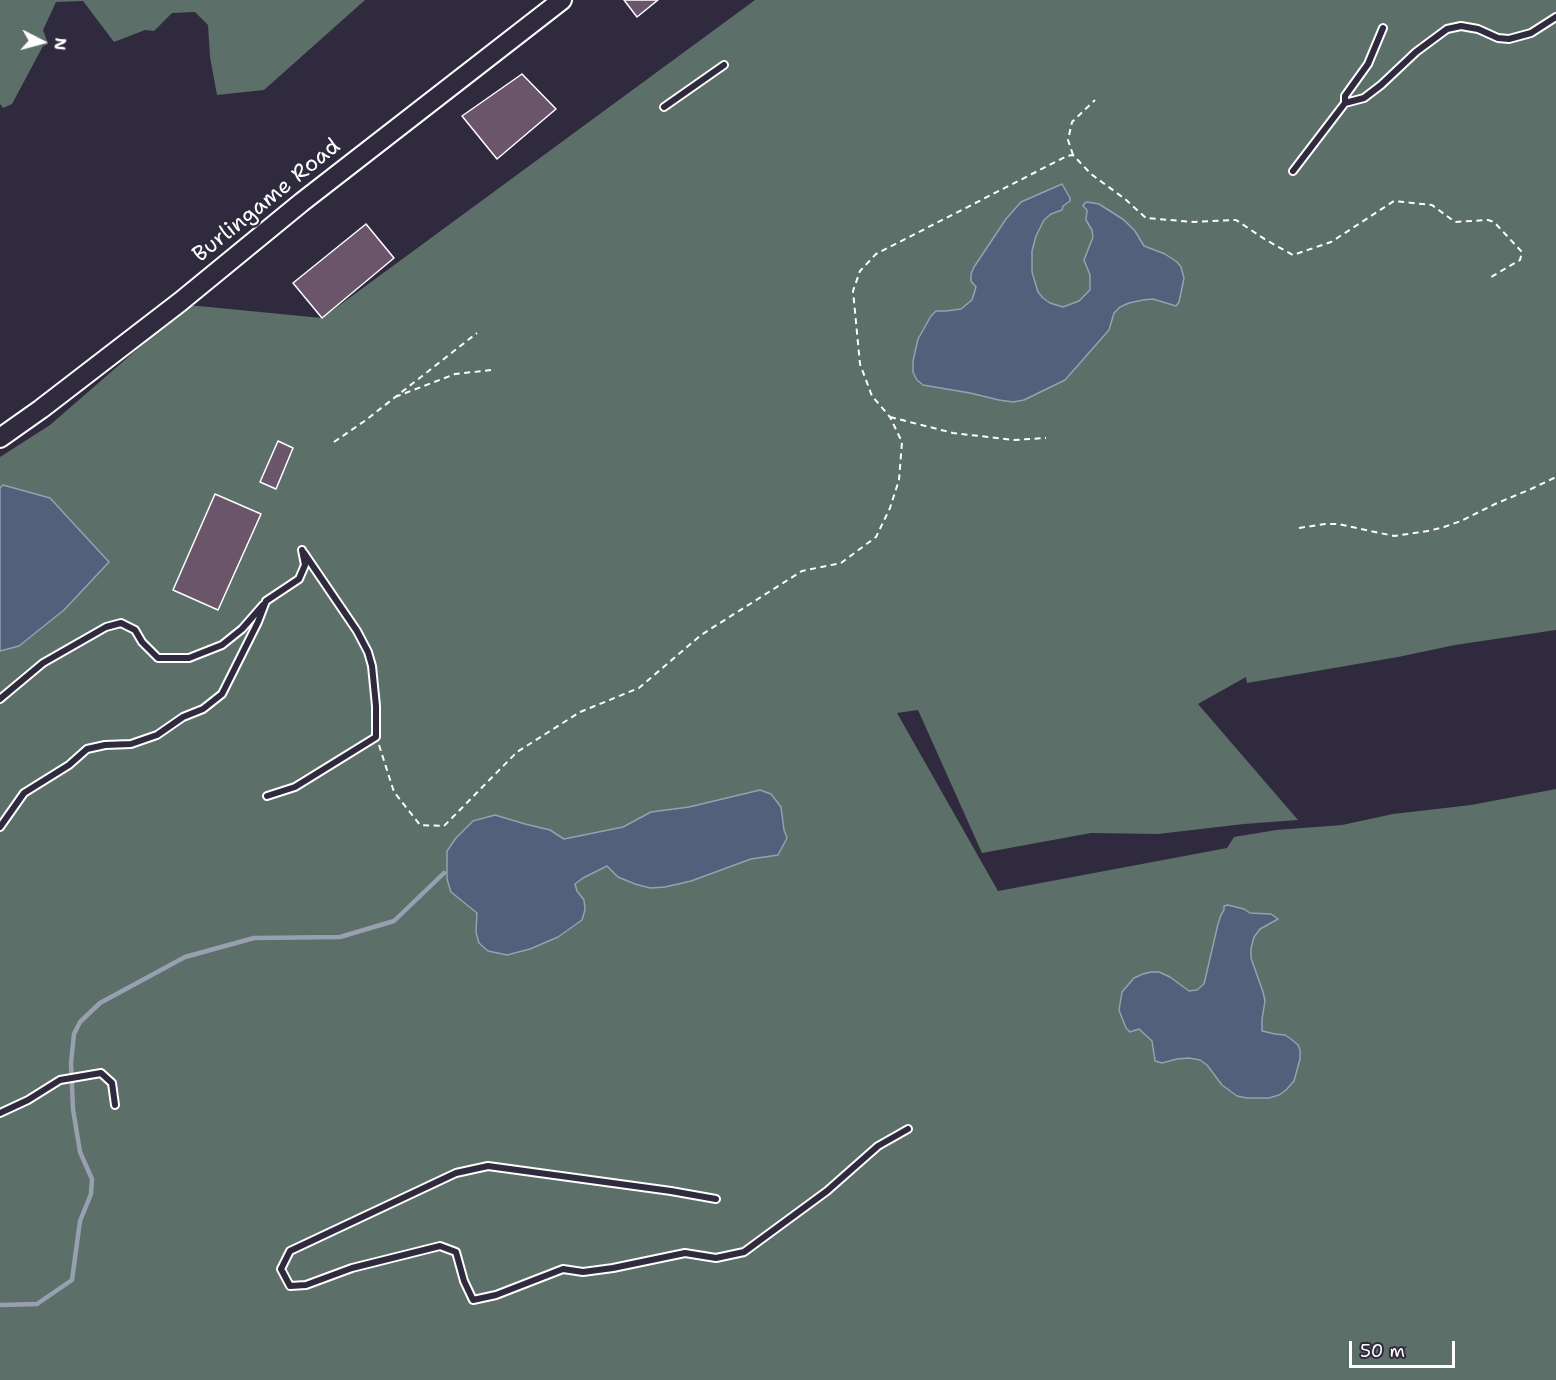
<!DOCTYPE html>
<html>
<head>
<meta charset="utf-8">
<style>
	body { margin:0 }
	#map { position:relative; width:1556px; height:1380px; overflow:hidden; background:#2f2a3d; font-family:"Shantell Sans",sans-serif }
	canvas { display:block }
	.north { position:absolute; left:12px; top:12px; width:60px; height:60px; -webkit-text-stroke:4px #2f2a3d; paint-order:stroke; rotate:96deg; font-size:16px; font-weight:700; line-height:24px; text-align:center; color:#fff }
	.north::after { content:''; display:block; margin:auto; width:21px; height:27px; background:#fff; clip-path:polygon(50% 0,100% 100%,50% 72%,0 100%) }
	.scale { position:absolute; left:1349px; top:1341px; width:106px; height:27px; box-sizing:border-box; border:3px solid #fff; border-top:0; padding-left:8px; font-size:18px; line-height:21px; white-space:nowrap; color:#fff; -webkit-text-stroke:4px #2f2a3d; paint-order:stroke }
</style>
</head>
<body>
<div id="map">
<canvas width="1556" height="1380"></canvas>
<div class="north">N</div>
<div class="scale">50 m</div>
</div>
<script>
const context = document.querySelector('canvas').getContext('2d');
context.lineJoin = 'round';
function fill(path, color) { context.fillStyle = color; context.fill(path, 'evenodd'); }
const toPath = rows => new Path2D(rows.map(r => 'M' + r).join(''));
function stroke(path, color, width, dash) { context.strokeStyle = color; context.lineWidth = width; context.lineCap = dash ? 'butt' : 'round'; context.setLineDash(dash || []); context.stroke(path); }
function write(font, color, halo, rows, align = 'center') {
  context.font = font + ' "Shantell Sans",sans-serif'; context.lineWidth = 4.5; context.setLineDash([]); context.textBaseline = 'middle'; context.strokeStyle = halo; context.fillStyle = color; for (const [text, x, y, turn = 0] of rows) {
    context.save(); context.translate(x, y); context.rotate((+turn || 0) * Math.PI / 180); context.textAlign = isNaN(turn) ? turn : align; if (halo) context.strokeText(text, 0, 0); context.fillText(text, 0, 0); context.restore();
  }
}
fill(toPath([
	[0,0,365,0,264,90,217,95,210,57,208,25,195,12,172,13,154,31,145,30,114,42,83,1,56,2,43,30,48,44,43,46,12,104,3,108,0,104],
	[755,0,1556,0,1556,630,1455,645,1398,657,1247,683,1246,677,1198,704,1298,820,1244,824,1158,834,1091,833,982,853,918,710,897,713,998,891,1227,848,1234,837,1276,830,1342,825,1393,814,1471,805,1556,789,1556,1380,0,1380,0,457,50,425,188,305,322,318]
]), '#5c6f68');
const water = toPath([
	[1062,184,1070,198,1070,201,1063,206,1062,210,1051,214,1044,220,1036,236,1032,251,1032,272,1038,292,1043,298,1050,303,1063,307,1079,301,1090,290,1090,275,1084,260,1093,237,1092,230,1086,220,1087,210,1083,206,1085,203,1087,202,1099,204,1124,220,1135,231,1144,246,1165,254,1177,262,1181,267,1184,278,1179,302,1176,306,1153,299,1143,300,1129,303,1120,307,1114,313,1109,330,1065,380,1024,400,1013,402,999,400,970,393,923,385,917,380,913,372,913,361,918,339,931,316,936,311,946,311,961,309,972,300,976,287,971,281,971,274,974,267,1006,219,1021,202,1062,184],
	[3,485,50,498,109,562,64,610,19,646,0,651,0,488,3,485],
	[760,790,771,794,781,807,784,830,787,838,778,855,751,859,691,881,665,887,650,888,635,884,618,877,607,866,583,878,575,884,577,891,584,900,585,910,582,920,558,937,530,949,507,955,488,951,479,943,476,932,477,913,451,892,447,879,447,851,456,838,473,821,495,815,525,824,550,830,564,839,623,827,651,812,689,807,760,790],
	[1228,905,1244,909,1250,913,1271,914,1278,919,1260,929,1254,937,1251,948,1251,958,1263,992,1265,1001,1262,1019,1262,1031,1275,1034,1285,1035,1291,1039,1298,1045,1300,1050,1300,1059,1294,1081,1286,1090,1279,1095,1269,1098,1247,1098,1237,1096,1222,1085,1207,1065,1200,1060,1189,1058,1177,1059,1162,1063,1155,1061,1152,1041,1139,1029,1130,1032,1126,1028,1119,1010,1122,992,1134,978,1143,974,1151,972,1159,972,1170,977,1189,991,1197,990,1204,984,1218,924,1221,915,1224,910,1224,906,1228,905]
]);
fill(water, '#53607c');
stroke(water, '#98a0b0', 1.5);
stroke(toPath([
	[0,1305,37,1304,72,1280,80,1221,91,1194,92,1179,80,1152,73,1109,71,1063,74,1034,80,1022,100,1003,185,957,254,938,340,937,394,921,444,873]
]), '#98a0b0', 4.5);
const building = toPath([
	[624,0,658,0,637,17,624,0],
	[522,74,556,109,497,159,462,116,522,74],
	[366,224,394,258,322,318,293,283,366,224],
	[278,441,293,448,276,489,260,482,278,441],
	[215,494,261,514,218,610,173,590,215,494]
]);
fill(building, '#6b556b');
stroke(building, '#fff', 1.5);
const lane = toPath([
	[1345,103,1364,98,1381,85,1416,52,1447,29,1461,26,1478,29,1498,38,1509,39,1531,33,1556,17],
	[664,107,724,65],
	[1293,171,1345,103,1345,96,1368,64,1383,28],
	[0,699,43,663,106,627,121,623,135,630,142,642,158,658,189,658,222,645,242,629,263,605],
	[267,796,295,787,376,737,376,706,372,666,368,652,357,631,304,553],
	[0,827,24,793,69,765,87,749,105,745,131,744,157,735,183,717,203,709,222,694,258,622,266,601,299,579,305,565,302,550],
	[0,1113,28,1100,60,1080,101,1073,112,1083,115,1105],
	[716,1199,671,1191,488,1166,456,1173,290,1251,281,1269,290,1286,306,1285,352,1268,440,1246,456,1252,464,1281,473,1300,496,1295,563,1269,583,1272,613,1268,685,1253,716,1258,744,1252,827,1191,878,1146,908,1129]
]);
const secondary = toPath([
	[0,438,41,409,180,302,302,202,562,0]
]);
stroke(lane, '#fff', 10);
stroke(secondary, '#fff', 22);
stroke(toPath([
	[1073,155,1068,140,1072,122,1095,100],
	[395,397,455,374,492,370],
	[890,417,953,433,1014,440,1046,438],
	[334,442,366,420,477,333],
	[1299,528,1325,524,1338,524,1394,536,1428,531,1444,527,1461,521,1495,504,1531,489,1556,477],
	[379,745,394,792,420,825,444,826,517,752,580,712,639,688,701,635,802,571,841,563,876,537,890,508,899,480,902,442,890,417,872,396,860,364,853,291,860,271,876,254,1067,156,1073,155,1091,174,1125,199,1146,218,1194,222,1236,220,1266,240,1293,255,1331,242,1394,201,1432,205,1455,222,1488,220,1494,222,1522,252,1520,260,1491,277]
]), '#fff', 2, [6, 4.5]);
stroke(lane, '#2f2a3d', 6);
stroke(secondary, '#2f2a3d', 18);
write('22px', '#fff', '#2f2a3d', [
	["Burlingame Road",267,201,-39]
]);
</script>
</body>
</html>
